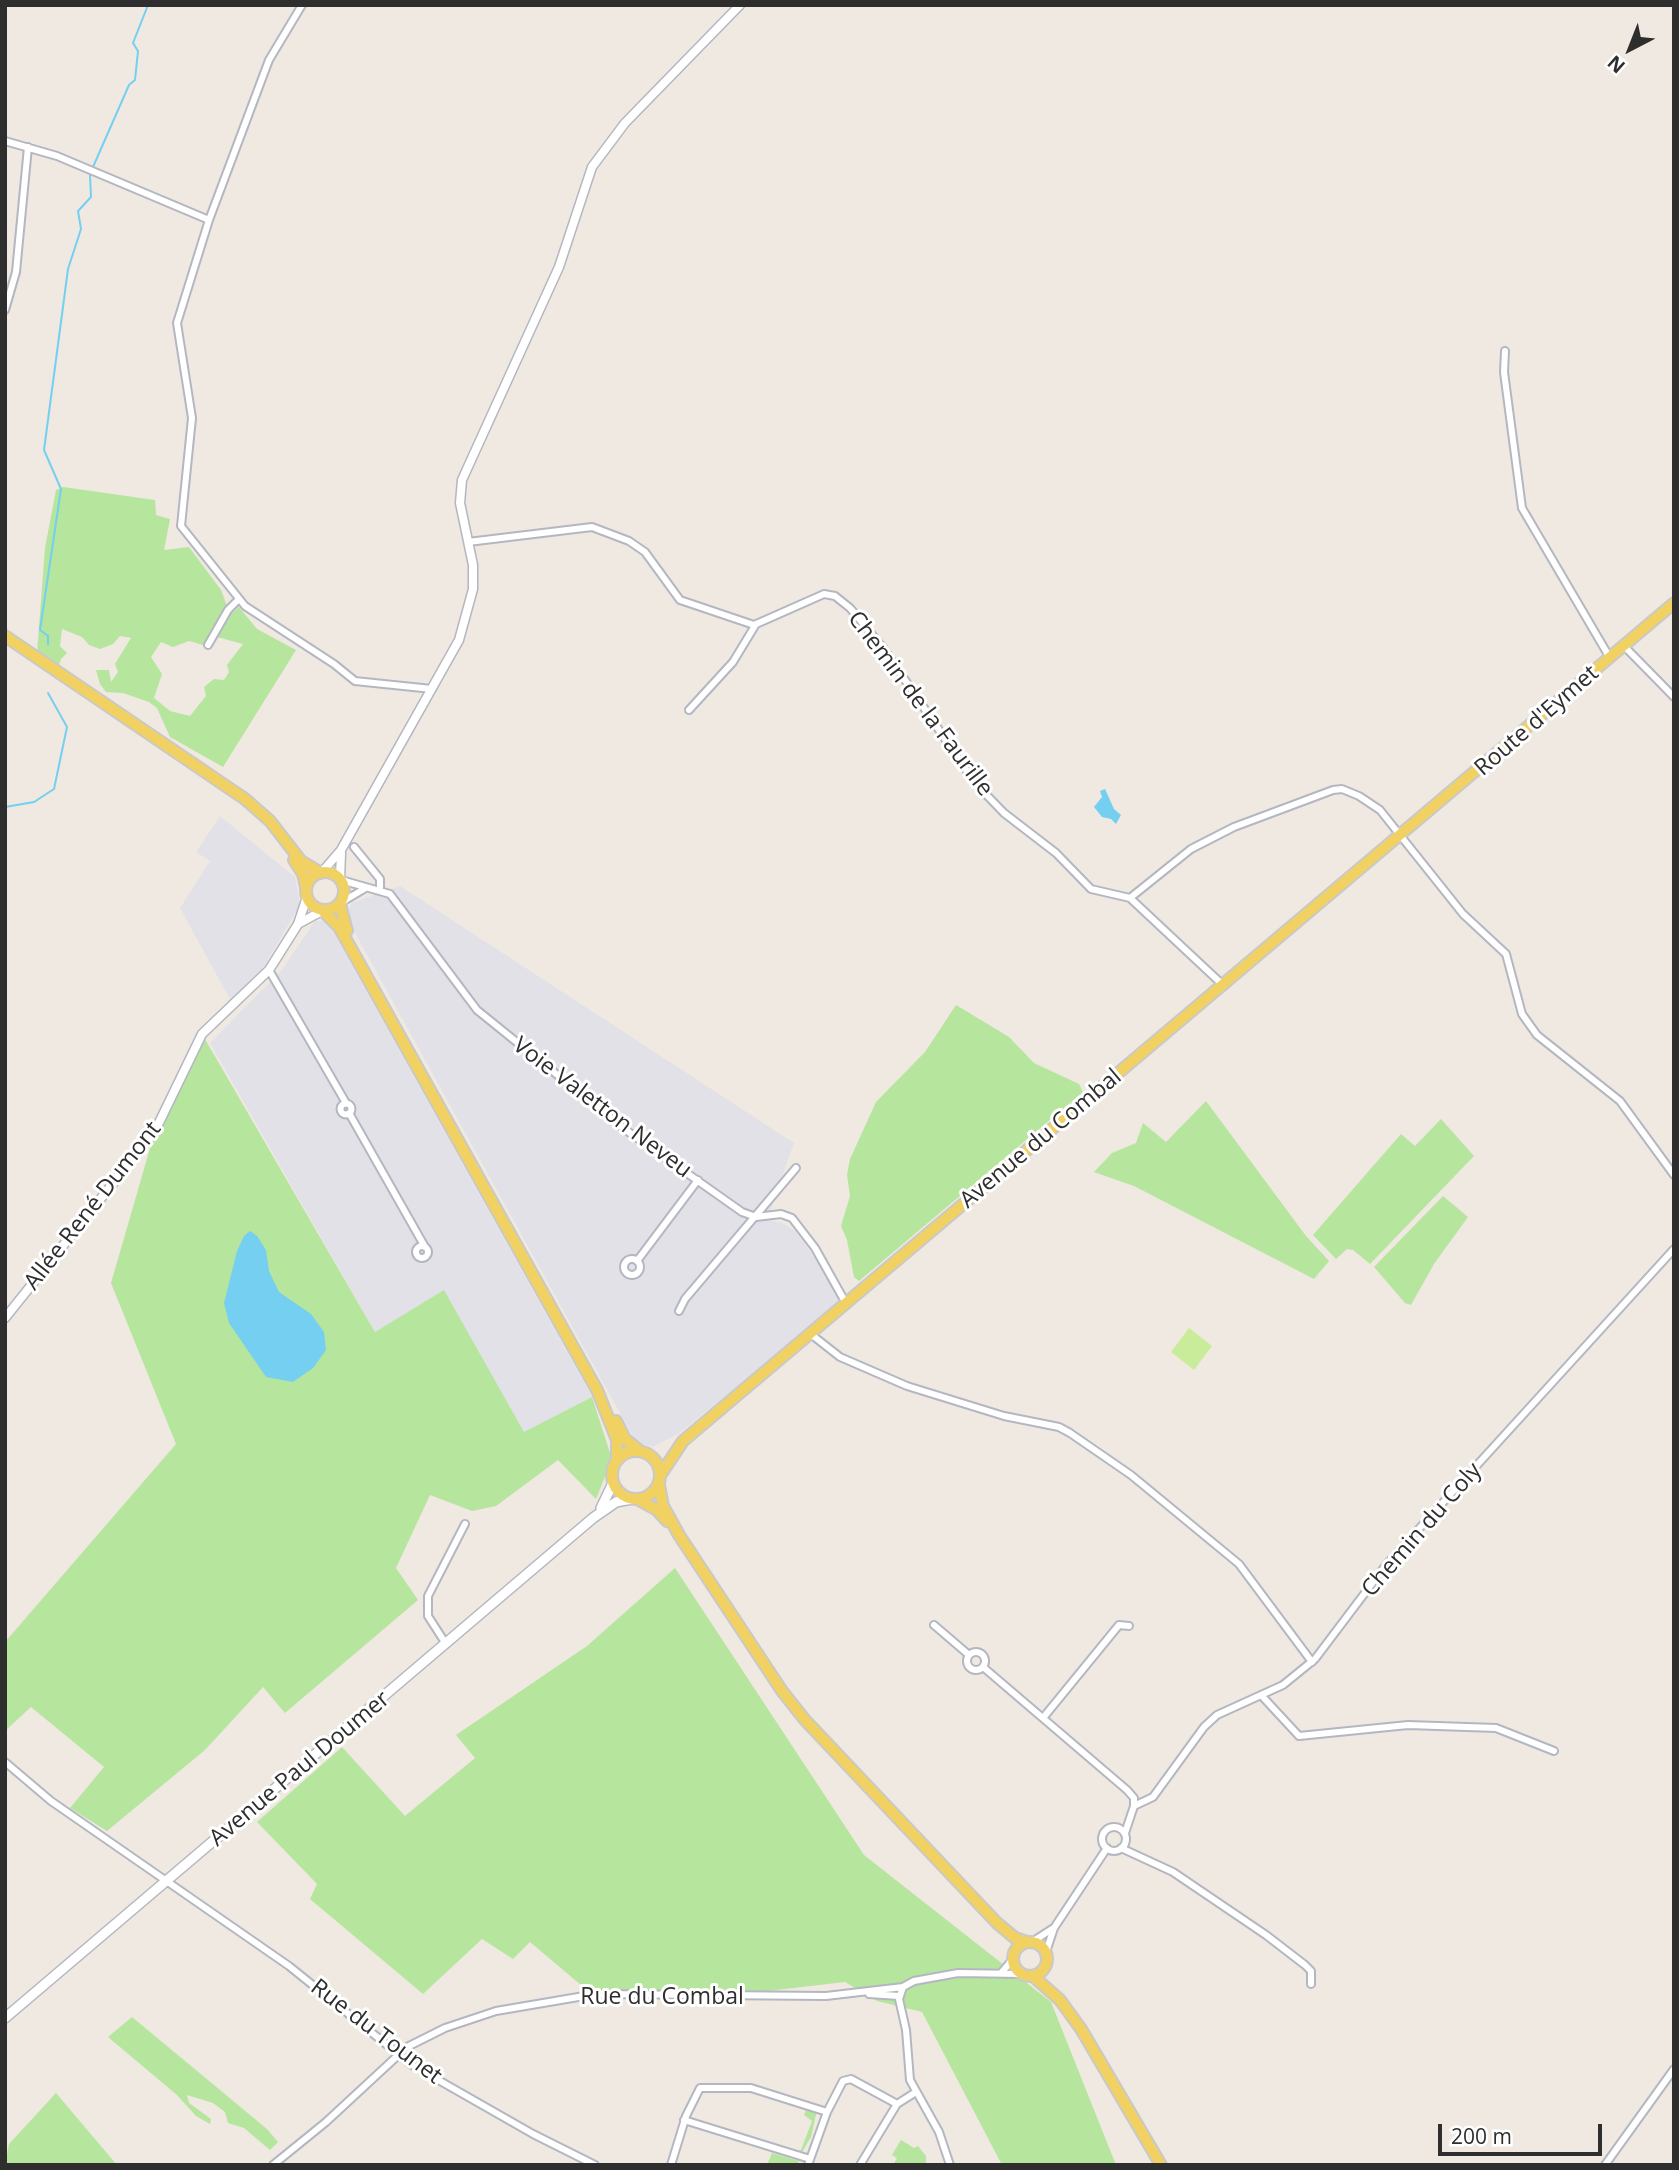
<!DOCTYPE html>
<html>
<head>
<meta charset="utf-8">
<style>
	body { margin:0 }
	#map { position:relative; width:1679px; height:2170px; overflow:hidden; background:#efe9e1; font-family:"Open Sans",sans-serif }
	canvas { display:block }
	.frame { position:absolute; inset:0; border:7px solid #2e2e2e; pointer-events:none }
	.north { position:absolute; left:1595px; top:14px; width:70px; height:70px; -webkit-text-stroke:5px #fff; paint-order:stroke; rotate:222deg; font-size:19px; font-weight:700; line-height:28px; text-align:center; color:#2e2e2e }
	.north::after { content:''; display:block; margin:auto; width:24px; height:32px; background:#2e2e2e; clip-path:polygon(50% 0,100% 100%,50% 72%,0 100%) }
	.scale { position:absolute; left:1438px; top:2124px; width:164px; height:32px; box-sizing:border-box; border:4px solid #2e2e2e; border-top:0; padding-left:9px; font-size:21px; line-height:24px; white-space:nowrap; color:#2e2e2e; -webkit-text-stroke:5px #fff; paint-order:stroke }
</style>
</head>
<body>
<div id="map">
<canvas width="1679" height="2170"></canvas>
<div class="frame"></div>
<div class="north">N</div>
<div class="scale">200 m</div>
</div>
<script>
const context = document.querySelector('canvas').getContext('2d');
context.lineJoin = 'round';
function fill(path, color) { context.fillStyle = color; context.fill(path, 'evenodd'); }
const toPath = rows => new Path2D(rows.map(r => 'M' + r).join(''));
function stroke(path, color, width, dash) { context.strokeStyle = color; context.lineWidth = width; context.lineCap = dash ? 'butt' : 'round'; context.setLineDash(dash || []); context.stroke(path); }
function write(font, color, halo, rows, align = 'center') {
  context.font = font + ' "Open Sans",sans-serif'; context.lineWidth = 6; context.setLineDash([]); context.textBaseline = 'middle'; context.strokeStyle = halo; context.fillStyle = color; for (const [text, x, y, turn = 0] of rows) {
    context.save(); context.translate(x, y); context.rotate((+turn || 0) * Math.PI / 180); context.textAlign = isNaN(turn) ? turn : align; if (halo) context.strokeText(text, 0, 0); context.fillText(text, 0, 0); context.restore();
  }
}
fill(toPath([
	[220,816,295,877,300,905,253,985,231,1001,180,908,210,861,196,852],
	[400,886,794,1143,767,1220,782,1223,795,1231,846,1299,678,1434,653,1447,636,1442,345,915,352,903],
	[315,921,327,921,592,1397,524,1433,444,1291,375,1332,210,1043,281,971]
]), '#e3e1e8');
fill(toPath([
	[63,487,155,500,156,515,170,519,164,550,189,547,221,590,227,606,203,645,189,641,173,647,161,642,151,657,162,674,154,698,170,711,190,716,206,696,204,687,214,679,224,680,229,672,227,665,243,644,217,637,230,615,239,607,257,629,296,650,223,767,170,737,157,708,149,702,123,693,106,692,100,684,96,670,109,670,111,682,118,672,115,664,131,638,120,636,113,644,100,649,89,645,82,637,62,629,60,646,67,653,61,659,58,668,37,653,45,548,56,490],
	[956,1005,1009,1037,1034,1063,1079,1084,1083,1092,859,1281,854,1277,847,1240,841,1226,850,1196,847,1175,850,1159,876,1102,925,1052],
	[202,1034,375,1332,444,1290,524,1432,592,1397,612,1459,596,1499,558,1460,496,1506,472,1511,430,1495,396,1568,418,1600,285,1713,263,1687,205,1750,107,1831,70,1808,104,1767,31,1707,5,1731,5,1642,176,1444,111,1283,155,1131],
	[1206,1101,1306,1236,1329,1261,1314,1279,1134,1186,1094,1172,1112,1153,1136,1143,1143,1123,1166,1142],
	[1441,1119,1474,1156,1370,1264,1353,1250,1347,1249,1336,1259,1313,1235,1401,1134,1415,1146],
	[1443,1196,1468,1217,1434,1264,1411,1305,1405,1303,1374,1267],
	[675,1568,864,1855,1051,2002,1116,2165,1002,2165,922,2012,877,2001,845,1982,768,1991,588,1991,530,1942,513,1959,482,1939,423,1994,310,1899,317,1884,257,1822,342,1747,405,1816,475,1758,456,1735,587,1646],
	[132,2017,267,2129,278,2142,270,2150,244,2128,228,2123,225,2112,213,2103,187,2095,189,2103,211,2119,210,2124,196,2116,177,2095,108,2037],
	[56,2093,117,2165,5,2165,9,2144],
	[807,2107,817,2110,811,2137,801,2154,795,2151,801,2150,812,2121,804,2115],
	[901,2140,914,2148,918,2146,926,2156,926,2165,893,2165,897,2158,892,2155],
	[772,2153,799,2161,797,2165,767,2165]
]), '#b6e59e');
fill(toPath([
	[1189,1328,1212,1346,1194,1370,1171,1352]
]), '#c9ec9a');
fill(toPath([
	[1105,789,1114,809,1121,815,1116,824,1111,819,1102,817,1094,807,1102,797,1100,791],
	[250,1231,257,1236,266,1250,269,1271,279,1292,311,1314,324,1332,326,1350,313,1368,293,1382,266,1377,229,1323,224,1303,237,1251,244,1236]
]), '#75cff0');
stroke(toPath([
	[93,167,129,85,135,80,138,51,133,43,148,5],
	[48,644,48,636,40,630,61,489,44,450,68,269,81,229,78,211,91,197,90,175],
	[5,807,34,802,54,789,67,727,48,693]
]), '#75cff0', 2);
const minor = toPath([
	[5,141,57,156,209,220,177,323,192,418,181,526,245,606,334,664,355,681,432,689],
	[209,220,269,60,302,5],
	[5,310,16,272,28,147],
	[1505,351,1504,372,1522,508,1610,658],
	[468,542,592,527,629,541,645,552,680,600,754,625,824,594,835,596,850,608,884,649,975,783,1004,813,1056,853,1091,889,1130,898,1224,986],
	[208,645,228,610,239,599],
	[1624,646,1674,697],
	[689,710,733,662,756,624],
	[354,847,380,879,380,890],
	[341,880,390,894,477,1010,623,1128,742,1212,756,1217,781,1214,792,1218,815,1248,843,1298],
	[1130,898,1191,849,1234,827,1333,790,1342,789,1359,796,1380,810,1463,914,1506,954,1522,1014,1537,1035,1620,1101,1674,1175],
	[342,902,364,889],
	[269,970,346,1103],
	'340.5 1109a5.5 5.5 0 1 1 11 0a5.5 5.5 0 1 1-11 0Z',
	[349,1113,425,1247],
	'416 1252a6 6 0 1 1 12 0a6 6 0 1 1-12 0Z',
	'624 1267a8 8 0 1 1 16 0a8 8 0 1 1-16 0Z',
	[637,1261,698,1180],
	[679,1311,685,1299,796,1168],
	[812,1335,840,1357,907,1386,1004,1416,1059,1427,1070,1433,1131,1475,1239,1564,1312,1662],
	[934,1625,969,1655],
	[446,1644,428,1616,428,1596,465,1524],
	'967 1661a9 9 0 1 1 18 0a9 9 0 1 1-18 0Z',
	[983,1667,1127,1790,1134,1798,1134,1806],
	[1261,1695,1299,1736,1408,1725,1496,1728,1554,1751],
	[1043,1718,1119,1625,1129,1626],
	[5,1762,51,1801,289,1966,412,2065,533,2134,595,2165],
	'1102 1839a12 12 0 1 1 24 0a12 12 0 1 1-24 0Z',
	[1125,1833,1134,1806,1153,1797,1204,1727,1217,1715,1283,1685,1315,1659,1386,1565,1674,1249],
	[1121,1848,1173,1872,1266,1935,1305,1965,1311,1971,1311,1984],
	[1032,1942,1052,1929],
	[1046,1952,1054,1928,1107,1848],
	[1002,1972,1013,1959],
	[903,1987,899,1999,906,2030,910,2080,939,2132,950,2165],
	[869,1994,899,1996],
	[684,2120,810,2159],
	[273,2165,326,2122,407,2047,445,2028,496,2011,596,1994,826,1996,903,1987,914,1981,958,1973,1021,1974],
	[671,2165,686,2116,700,2088,751,2088,827,2112],
	[808,2165,827,2112,843,2081,851,2079,897,2104],
	[860,2165,897,2104,916,2092],
	[1605,2165,1674,2069]
]);
const tertiary = toPath([
	[322,872,341,850,459,640,473,589,473,565,460,503,462,480,559,267,592,167,625,123,740,5],
	[340,879,341,853],
	[298,924,322,911],
	[5,1318,155,1131,202,1034,269,970,298,924,307,897]
]);
const secondary = toPath([
	[601,1508,613,1483],
	[5,2018,593,1518,616,1502,631,1499]
]);
const primary = toPath([
	[5,636,245,799,270,821,301,861,321,873],
	[294,860,303,874,306,887],
	'306 891a19 19 0 1 1 38 0a19 19 0 1 1-38 0Z',
	[340,904,347,931],
	[323,911,339,927,597,1390,617,1440,617,1460],
	[616,1421,625,1439,640,1451],
	'612 1475a24 24 0 1 1 48 0a24 24 0 1 1-48 0Z',
	[661,1474,683,1441,1674,603],
	[659,1485,663,1506,679,1535,782,1691,805,1720,997,1923,1015,1938,1027,1942],
	[639,1500,657,1510,667,1521],
	'1013 1959a17 17 0 1 1 34 0a17 17 0 1 1-34 0Z',
	[1033,1976,1060,2000,1081,2029,1161,2165]
]);
stroke(minor, '#b4b7c1', 10);
stroke(tertiary, '#b4b7c1', 11);
stroke(secondary, '#b4b7c1', 12);
stroke(primary, '#c9c9c9', 14);
stroke(minor, '#fff', 6);
stroke(tertiary, '#fff', 8);
stroke(secondary, '#fff', 9);
stroke(primary, '#f2d163', 10);
write('23px', '#2e2e2e', '#fff', [
	["Chemin de la Faurille",920,704,53],
	["Route d'Eymet",1537,721,-41],
	["Voie Valetton Neveu",602,1108,37],
	["Avenue du Combal",1041,1139,-40],
	["Allée René Dumont",93,1206,-52],
	["Chemin du Coly",1422,1530,-49],
	["Avenue Paul Doumer",300,1769,-40],
	["Rue du Combal",662,1997],
	["Rue du Tounet",376,2032,37]
]);
</script>
</body>
</html>
